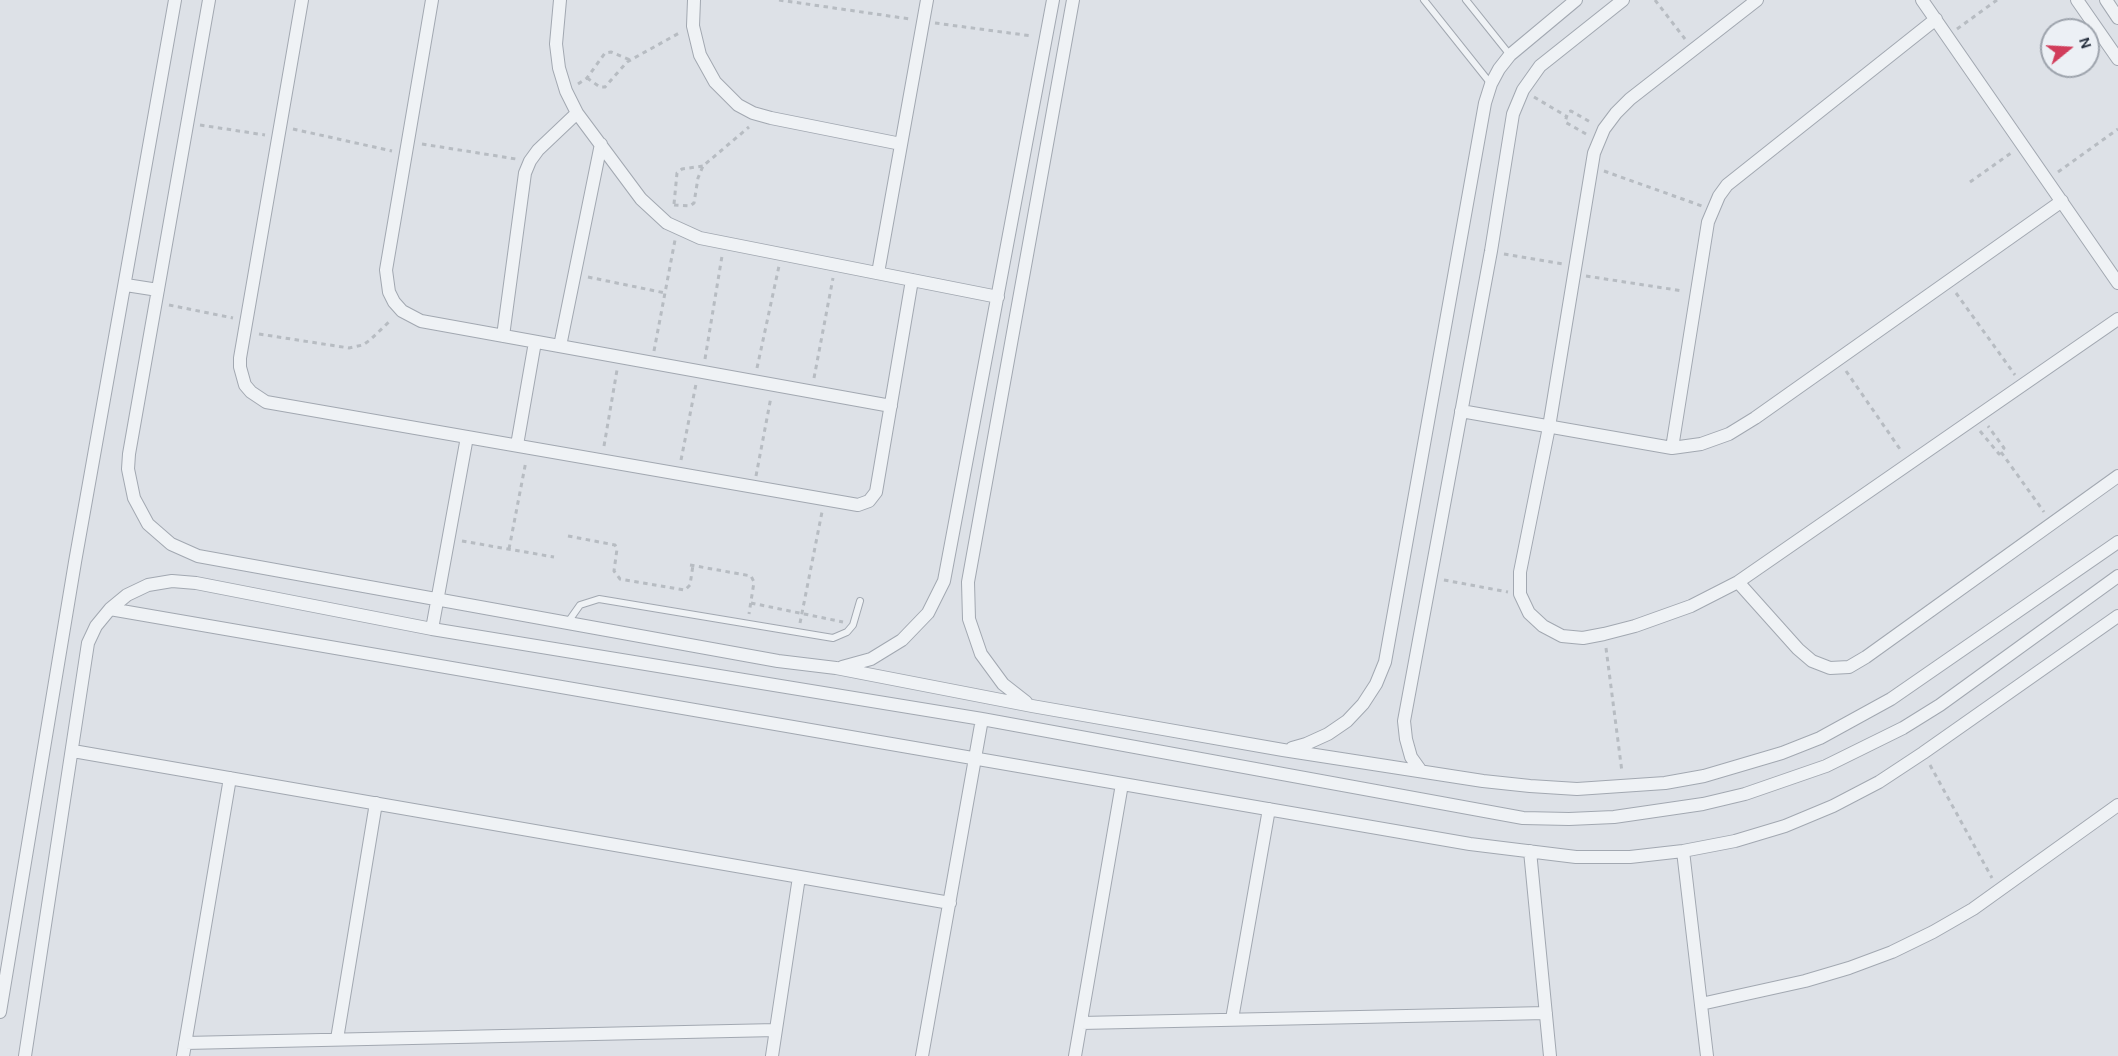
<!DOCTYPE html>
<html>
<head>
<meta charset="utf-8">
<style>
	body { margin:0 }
	#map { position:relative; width:2118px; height:1056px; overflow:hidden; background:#dde1e7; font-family:Karla,sans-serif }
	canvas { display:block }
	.north { position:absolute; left:2040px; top:18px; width:60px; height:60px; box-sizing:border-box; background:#ecf0f5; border:2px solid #9da3ac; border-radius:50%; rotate:72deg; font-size:16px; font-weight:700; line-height:24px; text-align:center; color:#26303e }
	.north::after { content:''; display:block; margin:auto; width:21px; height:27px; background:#d13d5b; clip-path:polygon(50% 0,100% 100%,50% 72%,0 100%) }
</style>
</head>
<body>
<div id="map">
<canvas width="2118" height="1056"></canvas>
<div class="north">N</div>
</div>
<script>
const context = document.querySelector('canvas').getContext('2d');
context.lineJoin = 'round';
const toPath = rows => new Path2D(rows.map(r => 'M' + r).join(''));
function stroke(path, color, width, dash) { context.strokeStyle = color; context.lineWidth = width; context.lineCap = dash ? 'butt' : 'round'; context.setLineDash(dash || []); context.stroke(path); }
const service = toPath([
	[1424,0,1491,84],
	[1466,0,1510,55],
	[568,622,580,605,599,599,833,638,847,632,853,625,860,601]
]);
const minor = toPath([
	[209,0,129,454,128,469,134,498,148,524,171,544,198,556,778,661,836,668,1032,706,1283,750,1483,781,1530,786,1577,789,1665,783,1704,776,1782,753,1820,738,1891,699,2118,542],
	[302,0,240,358,240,367,245,385,251,392,266,402,858,505,869,501,876,492,912,280],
	[432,0,386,270,389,292,394,302,402,311,421,321,891,406],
	[560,0,556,44,559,68,566,91,577,113,641,199,667,223,700,238,998,297],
	[694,0,693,26,700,55,715,82,738,105,753,113,771,118,901,144],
	[1757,0,1630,99,1616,113,1604,129,1594,153,1549,427,1520,572,1520,594,1529,613,1543,626,1562,636,1583,638,1604,634,1635,626,1691,606,1738,582,2118,319],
	[1922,0,2118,283],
	[2077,0,2118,59],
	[2106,0,2118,18],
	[878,273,927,0],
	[126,285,158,290],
	[503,336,525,173,530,161,538,150,577,113],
	[560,346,601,144],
	[1461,411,1672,448,1701,444,1729,434,1755,418,2062,201],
	[517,445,535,342],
	[1672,448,1708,222,1719,196,1727,185,1936,19],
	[1738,582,1798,649,1812,661,1830,668,1849,667,1866,657,2118,476],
	[110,609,1470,844,1576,857,1630,857,1683,851,1735,841,1785,826,1833,806,1879,782,1923,753,2118,616],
	[432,629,467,437],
	[842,667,871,659,902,640,928,613,944,581,1053,0],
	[1026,702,1003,684,981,654,969,619,968,582,1073,0],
	[1292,748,1306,744,1328,734,1347,721,1363,704,1376,684,1385,662,1485,103,1491,84,1499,69,1510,55,1576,0],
	[73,751,950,903],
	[1421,771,1411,757,1406,739,1404,721,1491,251,1513,114,1523,90,1540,66,1623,0],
	[1530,851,1550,1056],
	[1683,851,1707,1056],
	[1701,1004,1805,981,1849,968,1892,952,1933,932,1973,909,2118,805],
	[0,1012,75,562,175,0],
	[1232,1019,1269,809],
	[1081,1023,1546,1013],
	[337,1039,376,803],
	[185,1043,776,1030],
	[25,1056,88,643,96,626,110,609,127,595,148,585,172,581,196,583,432,629,982,719,1523,818,1569,819,1614,817,1703,804,1745,794,1826,766,1903,728,1940,705,2118,576],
	[183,1056,230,778],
	[772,1056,799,877],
	[922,1056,982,719],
	[1075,1056,1122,784]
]);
stroke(service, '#a2a8b1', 8);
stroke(minor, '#a2a8b1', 14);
stroke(toPath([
	[779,0,910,19],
	[1655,0,1685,39],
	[935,23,1032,36],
	[1957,29,1997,0],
	[587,78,600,87,605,87,627,62,681,32],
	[578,84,587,78,605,53,611,52,630,60],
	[1534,97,1566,116],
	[200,125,265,135],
	[293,129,392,151],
	[1586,134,1565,122,1568,112,1571,111,1592,123],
	[422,144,516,159],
	[1604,171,1702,206],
	[2058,172,2118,129],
	[1970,182,2011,153],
	[674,204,677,173,682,169,703,166],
	[674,205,690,206,694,203,698,178,703,166,749,127],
	[1504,254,1563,264],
	[1586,276,1683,291],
	[588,277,665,293],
	[1956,293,2015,375],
	[169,305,233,318],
	[259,334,349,348,363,345,370,340,391,320],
	[654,351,675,240],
	[705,359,722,256],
	[757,368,779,266],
	[1846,371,1902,452],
	[814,378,833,278],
	[1980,431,1999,454,2004,448,1988,426],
	[604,446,617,370],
	[2001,452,2044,512],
	[681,460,696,384],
	[756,476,771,397],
	[568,536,615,545,617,549,614,571,620,579,685,590,690,585,693,565],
	[462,541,554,557],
	[509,549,526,461],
	[690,565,751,576,754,582,749,614],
	[1444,580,1508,592],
	[751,603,843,622],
	[800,623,822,512],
	[1606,648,1622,772],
	[1930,765,1992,878]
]), '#b7bcc2', 3, [4.5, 4.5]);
stroke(service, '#eff2f5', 6);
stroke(minor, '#eff2f5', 12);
</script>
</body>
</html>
